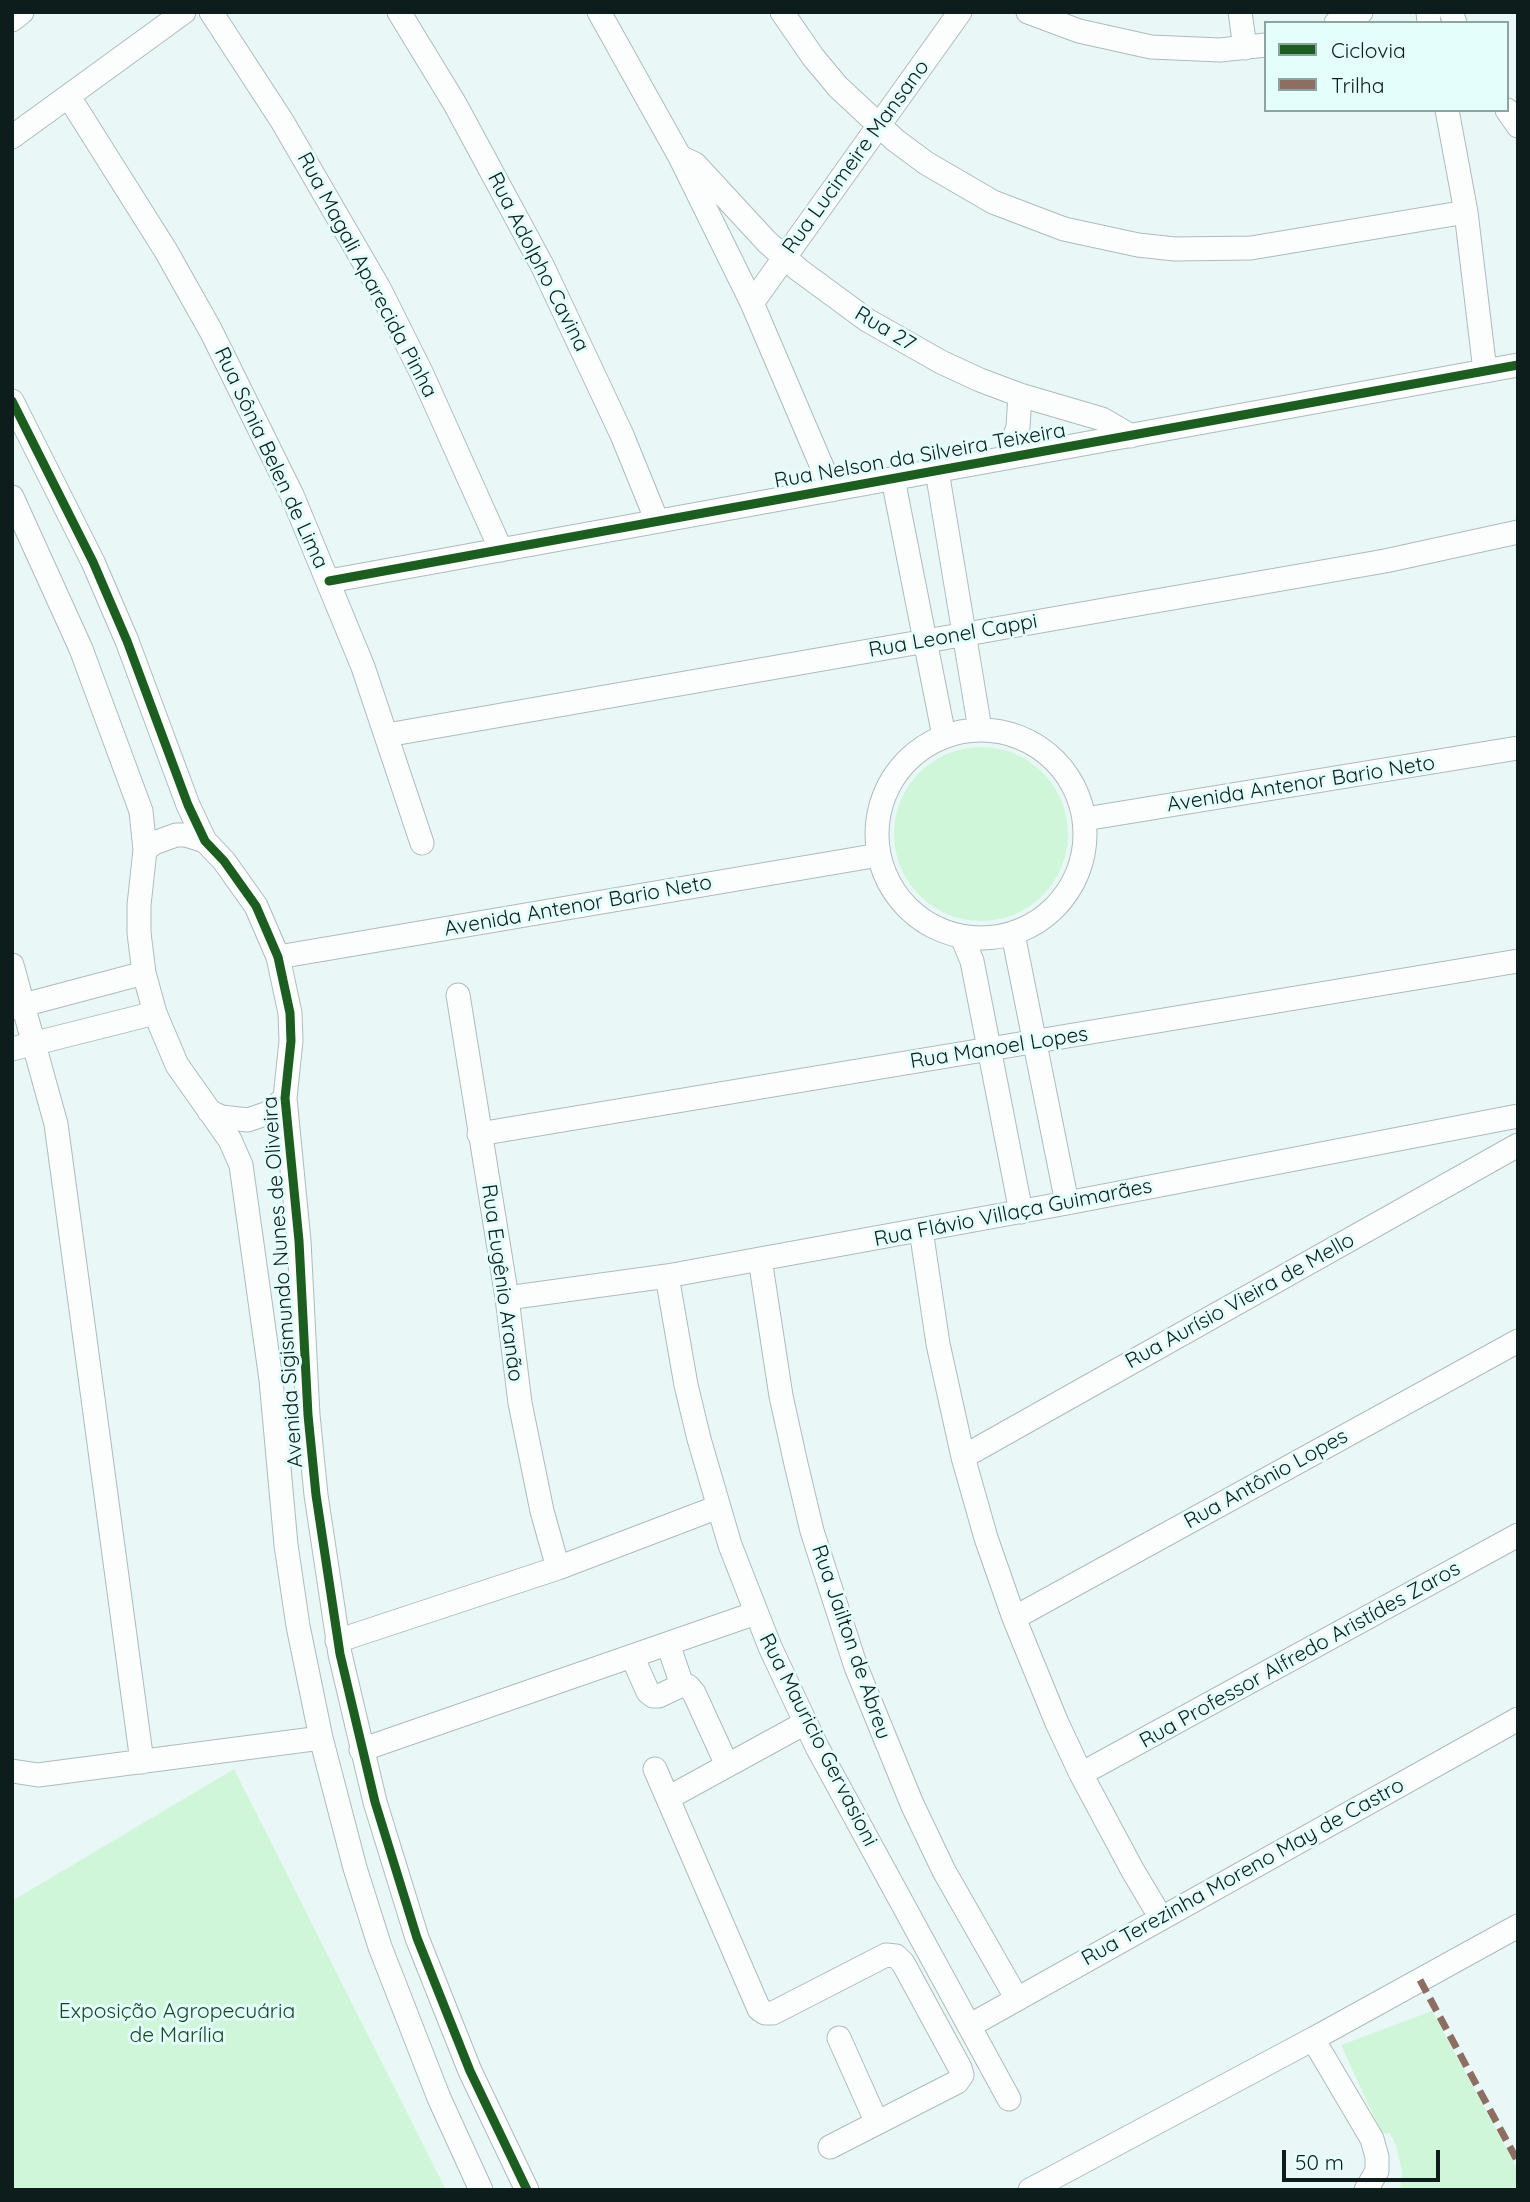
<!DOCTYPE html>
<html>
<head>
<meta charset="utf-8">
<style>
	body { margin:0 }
	#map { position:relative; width:1530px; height:2202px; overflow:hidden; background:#e9f8f6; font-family:Quicksand,sans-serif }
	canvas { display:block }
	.frame { position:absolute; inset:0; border:14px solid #0c1d1c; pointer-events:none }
	.legend { position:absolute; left:1264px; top:21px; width:245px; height:91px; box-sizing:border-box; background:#e3fefb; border:2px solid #8da4a2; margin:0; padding:9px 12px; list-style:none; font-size:21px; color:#0c1d1c }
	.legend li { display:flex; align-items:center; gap:14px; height:35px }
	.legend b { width:35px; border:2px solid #8da4a2 }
	.scale { position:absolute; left:1282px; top:2150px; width:158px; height:32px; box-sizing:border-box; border:4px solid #0c1d1c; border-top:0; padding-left:9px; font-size:21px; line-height:24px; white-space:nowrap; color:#0c1d1c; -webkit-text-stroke:5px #e3fefb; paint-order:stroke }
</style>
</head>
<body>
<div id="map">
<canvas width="1530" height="2202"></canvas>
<div class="frame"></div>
<ul class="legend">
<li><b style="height:9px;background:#1b5e20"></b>Ciclovia</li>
<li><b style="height:9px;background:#8d6e63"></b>Trilha</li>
</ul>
<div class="scale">50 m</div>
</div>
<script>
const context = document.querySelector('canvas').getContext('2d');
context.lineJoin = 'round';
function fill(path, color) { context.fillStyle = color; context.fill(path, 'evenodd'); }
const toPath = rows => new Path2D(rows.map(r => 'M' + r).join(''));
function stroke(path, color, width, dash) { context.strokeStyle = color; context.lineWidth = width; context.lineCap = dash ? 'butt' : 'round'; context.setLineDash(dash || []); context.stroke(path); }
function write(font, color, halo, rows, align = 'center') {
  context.font = font + ' Quicksand,sans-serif'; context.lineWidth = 6; context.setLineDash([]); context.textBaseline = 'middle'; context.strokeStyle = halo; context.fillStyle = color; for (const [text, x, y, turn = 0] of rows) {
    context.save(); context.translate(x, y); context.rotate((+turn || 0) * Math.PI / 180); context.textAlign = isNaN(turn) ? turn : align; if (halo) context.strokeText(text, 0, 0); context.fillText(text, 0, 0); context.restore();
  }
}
fill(toPath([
	'894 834a87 87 0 1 1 174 0a87 87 0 1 1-174 0Z',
	[234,1769,446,2190,12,2190,12,1901],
	[1432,2011,1518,2170,1518,2190,1400,2190,1402,2172,1396,2145,1390,2133,1382,2134,1341,2045]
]), '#d0f6d9');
const minor = toPath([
	[211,12,282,121,379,288,422,374,501,550],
	[399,12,455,104,543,267,622,435,657,521],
	[599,12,680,157,752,303,832,490],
	[782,12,813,57,838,87,895,140,926,163,993,202,1064,229,1138,245,1175,249,1251,248,1466,212],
	[1028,12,1079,31,1151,47,1220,50,1266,45],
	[1240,12,1245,48],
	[1428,12,1429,23],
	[1451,12,1455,23],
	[12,20,22,12],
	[1336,23,1361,12],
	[69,97,166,251,211,331,292,495,363,667,422,843],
	[1447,110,1466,212,1485,371],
	[1507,110,1518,126],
	[12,137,184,12],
	[680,157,695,164,767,242,799,270,867,320,941,362,980,380,1020,395,1102,419,1131,436],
	[752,303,960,12],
	[12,401,93,562,127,641,188,805,205,841,224,861,256,906,278,957,290,1013,291,1041,285,1098,299,1241,308,1415,316,1495,340,1654,375,1802,417,1938,470,2071,527,2190],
	[1007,458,1018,427,1020,395],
	[937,471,980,729],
	[893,479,944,736],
	[12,497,81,649,141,811,145,850,139,905,139,933,144,973,155,1013,177,1065,230,1140,241,1165,271,1380,286,1545,298,1626,321,1738,355,1868,380,1947,439,2098,481,2190],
	[329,581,1518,365],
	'877 834a104 104 0 1 1 208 0a104 104 0 1 1-208 0Z',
	[387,735,1385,561,1518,532],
	[1085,819,1518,748],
	[145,850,154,843,176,835,186,835,205,841],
	[1013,934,1067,1203],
	[962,937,972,961,1021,1212],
	[278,957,879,855],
	[12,965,56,1124,142,1762],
	[458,995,507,1298,520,1403,542,1511,558,1568],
	[12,1008,144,973],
	[12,1049,155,1013],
	[209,1111,221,1117,248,1120,268,1113,285,1098],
	[479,1134,1518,961],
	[921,1230,938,1344,963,1457,986,1538,1014,1618,1057,1723,1081,1774,1133,1871,1161,1918],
	[760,1259,781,1396,796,1464,812,1531,856,1667,912,1804,944,1871,1017,1999],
	[667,1276,686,1385,699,1439,730,1545,770,1647,817,1747,1009,2099],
	[507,1298,667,1276,1067,1203,1518,1116],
	[963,1457,1518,1145],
	[1014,1618,1518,1341],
	[337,1641,558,1568,718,1507],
	[668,1644,682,1685],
	[632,1656,648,1692,653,1696,659,1696,682,1685,688,1686,694,1693,727,1765],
	[361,1750,756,1613],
	[655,1769,759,2009,765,2013,773,2013,886,1955,896,1956,903,1963,960,2068,962,2075,957,2082,830,2147],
	[12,1771,38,1775,321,1738],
	[1081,1774,1518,1535],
	[668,1798,794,1729],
	[969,2026,1518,1719],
	[839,2038,877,2123],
	[1030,2190,1313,2039],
	[1366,2190,1377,2171,1377,2157,1372,2139,1313,2039,1518,1926]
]);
stroke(minor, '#adbcbb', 25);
stroke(minor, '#fcfefe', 23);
stroke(toPath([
	[1420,1980,1518,2162]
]), '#8d6e63', 7, [14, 7]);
stroke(toPath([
	[12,401,93,562,127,641,188,805,205,841,224,861,256,906,278,957,290,1013,291,1041,285,1098,299,1241,308,1415,316,1495,340,1654,375,1802,417,1938,470,2071,527,2190],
	[329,581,1518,365]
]), '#1b5e20', 9);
write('21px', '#0c1d1c', '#e3fefb', [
	["Rua Lucimeire Mansano",856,157,-54],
	["Rua Adolpho Cavina",538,262,63],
	["Rua Magali Aparecida Pinha",367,275,62],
	["Rua 27",885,329,31],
	["Rua Nelson da Silveira Teixeira",920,456,-10],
	["Rua Sônia Belen de Lima",271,458,65],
	["Rua Leonel Cappi",953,636,-10],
	["Avenida Antenor Bario Neto",1301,784,-9],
	["Avenida Antenor Bario Neto",578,906,-10],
	["Rua Manoel Lopes",999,1048,-9],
	["Rua Flávio Villaça Guimarães",1013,1213,-11],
	["Avenida Sigismundo Nunes de Oliveira",283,1282,-94],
	["Rua Eugênio Aranão",502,1283,82],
	["Rua Aurísio Vieira de Mello",1240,1301,-29],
	["Rua Antônio Lopes",1266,1479,-29],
	["Rua Jailton de Abreu",851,1642,71],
	["Rua Professor Alfredo Aristídes Zaros",1300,1655,-29],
	["Rua Mauricio Gervasioni",818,1740,63],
	["Rua Terezinha Moreno May de Castro",1243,1872,-29]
]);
write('21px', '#174822', '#e3fefb', [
	["Exposição Agropecuária",177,2012],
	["de Marília",177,2036]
]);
</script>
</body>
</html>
